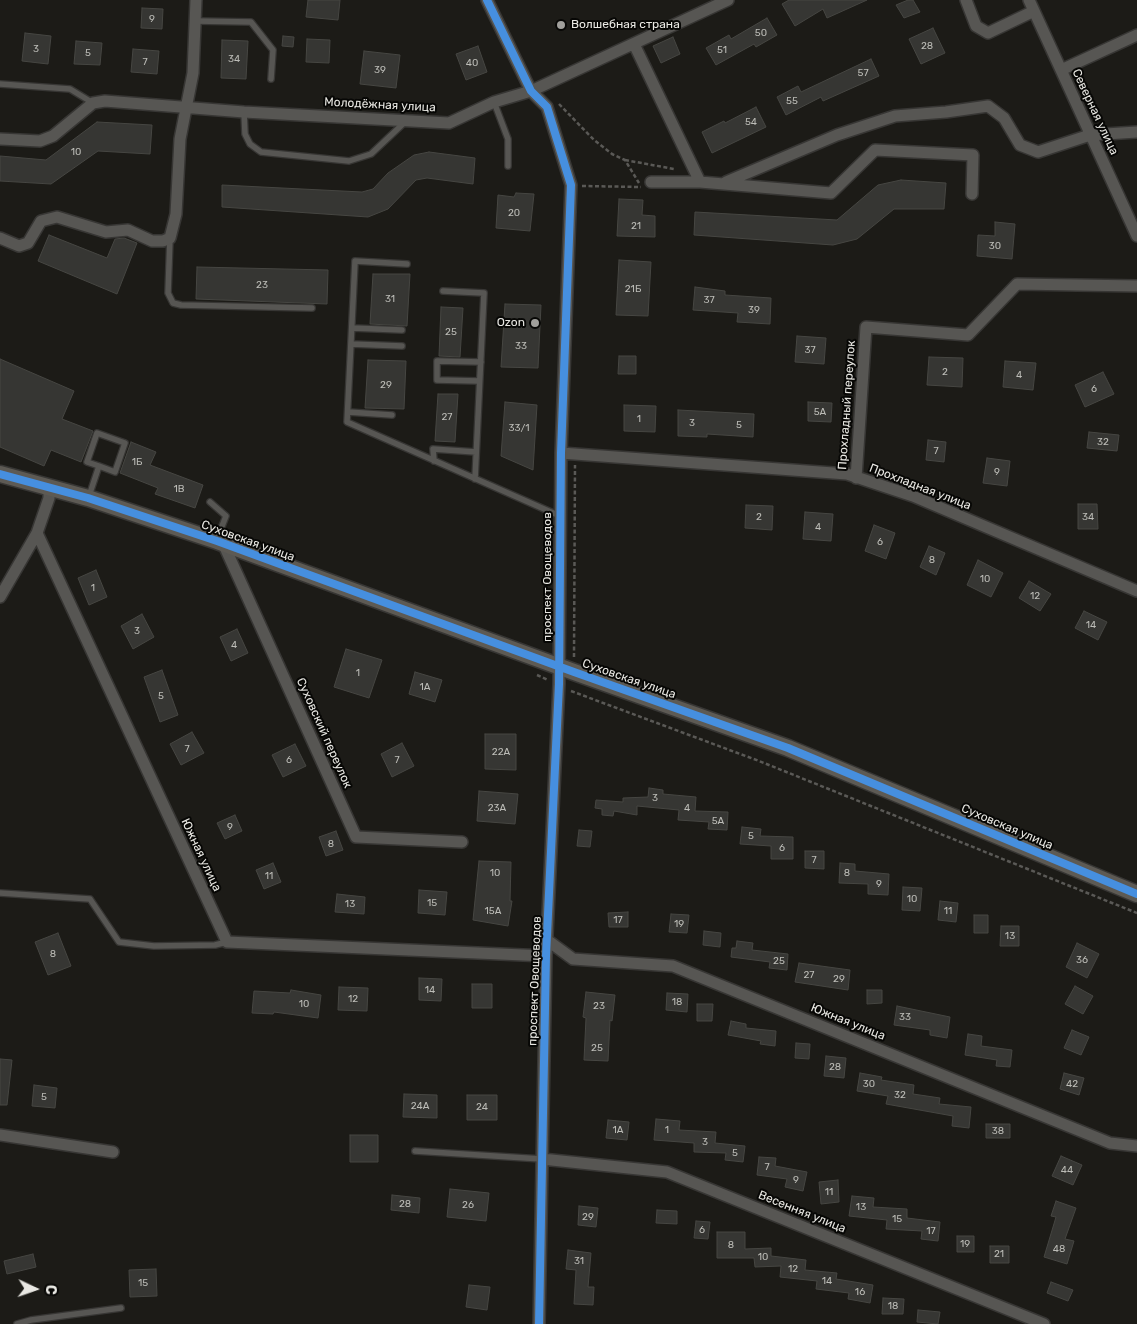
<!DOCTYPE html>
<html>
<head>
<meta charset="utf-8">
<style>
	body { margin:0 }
	#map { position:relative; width:1137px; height:1324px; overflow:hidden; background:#1c1b17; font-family:Rubik,sans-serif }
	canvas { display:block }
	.north { position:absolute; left:10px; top:1264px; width:50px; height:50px; -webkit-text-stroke:4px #070705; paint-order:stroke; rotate:93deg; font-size:14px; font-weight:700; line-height:20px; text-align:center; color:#e9e8e3 }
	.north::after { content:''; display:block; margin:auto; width:18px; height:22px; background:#e9e8e3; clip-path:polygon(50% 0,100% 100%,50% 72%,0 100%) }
</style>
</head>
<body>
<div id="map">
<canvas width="1137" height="1324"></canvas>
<div class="north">С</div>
</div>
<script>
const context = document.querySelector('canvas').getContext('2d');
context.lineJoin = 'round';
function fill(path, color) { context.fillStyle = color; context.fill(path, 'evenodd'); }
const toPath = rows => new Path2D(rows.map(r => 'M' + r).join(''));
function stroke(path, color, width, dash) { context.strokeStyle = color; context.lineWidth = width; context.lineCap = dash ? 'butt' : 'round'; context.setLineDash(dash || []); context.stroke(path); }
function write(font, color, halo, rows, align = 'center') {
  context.font = font + ' Rubik,sans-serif'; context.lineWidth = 4; context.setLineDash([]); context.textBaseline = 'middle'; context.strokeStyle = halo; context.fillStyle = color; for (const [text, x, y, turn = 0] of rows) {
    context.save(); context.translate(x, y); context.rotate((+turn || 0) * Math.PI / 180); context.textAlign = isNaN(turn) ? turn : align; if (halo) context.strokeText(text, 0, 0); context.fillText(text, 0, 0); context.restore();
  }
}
const building = toPath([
	[308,0,340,0,338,20,306,17,308,0],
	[789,0,867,0,827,18,823,9,795,26,782,4,789,0],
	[908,0,913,0,920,12,904,18,896,5,908,0],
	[142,8,163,9,162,29,141,28,142,8],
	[767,18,777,35,756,47,754,44,716,65,706,48,729,35,731,39,767,18],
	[933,28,945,53,921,64,909,39,933,28],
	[25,33,51,36,48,64,22,61,25,33],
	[283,36,294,37,293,47,282,46,283,36],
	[673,37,680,54,661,63,653,46,673,37],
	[307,39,330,40,329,63,306,62,307,39],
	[222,40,248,41,246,79,221,78,222,40],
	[76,41,102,43,100,65,74,64,76,41],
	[478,46,487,72,466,80,456,54,478,46],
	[133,49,159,51,157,74,131,72,133,49],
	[364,51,400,55,396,88,360,84,364,51],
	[871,59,879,76,823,101,821,97,786,115,777,97,798,86,801,92,871,59],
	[756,107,766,127,712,153,702,132,724,121,725,123,756,107],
	[97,122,152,125,150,154,98,151,51,184,0,181,0,156,46,160,97,122],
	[429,152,475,158,473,184,427,178,416,180,388,209,368,217,222,207,222,185,362,192,373,189,388,173,414,155,429,152],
	[901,180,946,183,944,209,894,209,857,239,833,245,694,235,695,212,837,220,878,185,901,180],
	[516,193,534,194,530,231,496,228,498,195,514,197,516,193],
	[619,199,643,200,642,215,655,216,655,237,617,236,619,199],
	[995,222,1015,224,1012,259,977,256,978,235,995,236,995,222],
	[49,235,107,258,115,239,124,238,137,243,117,294,38,261,49,235],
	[619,260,651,262,648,316,616,315,619,260],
	[197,267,328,270,327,304,196,299,197,267],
	[373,274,410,274,407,326,370,324,373,274],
	[695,287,725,291,725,295,771,298,770,324,737,322,738,313,693,310,695,287],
	[505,304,541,305,538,368,501,367,505,304],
	[441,307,463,308,460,357,439,356,441,307],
	[797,336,826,338,824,364,795,362,797,336],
	[619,356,636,356,636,374,618,374,619,356],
	[929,357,963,358,962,387,927,385,929,357],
	[0,359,74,391,62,419,93,431,81,462,51,450,44,466,0,447,0,359],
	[368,360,406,361,404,409,365,408,368,360],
	[1005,361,1036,363,1033,390,1003,387,1005,361],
	[1103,372,1114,394,1085,407,1075,385,1103,372],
	[438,394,458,394,455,442,435,441,438,394],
	[505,402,537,405,533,470,501,456,505,402],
	[808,402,832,403,831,422,808,421,808,402],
	[624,405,656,406,655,432,624,431,624,405],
	[678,410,754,414,753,437,707,434,707,437,678,436,678,410],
	[1089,432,1119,435,1117,451,1087,448,1089,432],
	[928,440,946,442,944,462,926,460,928,440],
	[131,442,156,452,150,465,203,485,195,508,155,494,158,488,120,473,131,442],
	[987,458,1010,461,1007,486,983,483,987,458],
	[1078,504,1097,504,1098,529,1078,529,1078,504],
	[746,505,773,506,772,530,745,528,746,505],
	[805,512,833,514,831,541,803,539,805,512],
	[874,525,895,533,886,559,865,551,874,525],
	[929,546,945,553,936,575,920,567,929,546],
	[978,560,1003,573,991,597,967,585,978,560],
	[96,570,107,597,89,605,78,578,96,570],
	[1029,581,1051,594,1040,611,1019,598,1029,581],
	[1084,611,1107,622,1098,640,1075,628,1084,611],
	[142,614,154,637,133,649,121,626,142,614],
	[237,629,248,653,231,661,220,637,237,629],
	[346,649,382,660,369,698,334,687,346,649],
	[162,670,178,715,160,722,144,677,162,670],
	[415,672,442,680,435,702,409,694,415,672],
	[192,732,204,753,181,765,170,744,192,732],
	[485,734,516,734,516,770,485,769,485,734],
	[402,743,414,766,392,777,381,754,402,743],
	[295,744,306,766,283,777,272,755,295,744],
	[649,788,663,790,663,794,696,797,695,811,728,812,727,830,708,829,709,822,678,820,679,810,637,806,637,815,614,811,613,816,602,815,602,809,595,808,596,800,623,802,623,798,648,797,649,788],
	[479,791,518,794,515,824,477,821,479,791],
	[235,815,242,831,225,839,217,823,235,815],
	[742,827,761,829,760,836,793,837,793,859,771,859,771,846,740,844,742,827],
	[579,830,592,831,590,847,577,846,579,830],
	[336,831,343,850,326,856,319,837,336,831],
	[805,851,824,851,824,869,805,868,805,851],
	[479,861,511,862,510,901,512,901,508,926,473,920,479,861],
	[273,863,281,882,264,889,256,870,273,863],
	[840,863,855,864,855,871,889,874,888,895,868,894,868,884,839,883,840,863],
	[903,887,922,888,920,911,902,910,903,887],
	[419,890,447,892,445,915,418,913,419,890],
	[337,894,365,897,364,914,335,912,337,894],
	[940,901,958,903,956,922,938,920,940,901],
	[628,912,628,927,609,927,608,913,628,912],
	[671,914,689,915,687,933,669,932,671,914],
	[974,915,988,915,988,933,974,933,974,915],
	[1001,926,1019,926,1019,946,1000,946,1001,926],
	[704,931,721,933,720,947,703,945,704,931],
	[58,933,71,966,48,975,35,942,58,933],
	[737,941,753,943,752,950,788,954,787,970,769,968,770,962,731,957,732,948,736,948,737,941],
	[1077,943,1099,954,1087,978,1066,967,1077,943],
	[799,963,850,970,848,990,795,982,799,963],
	[419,978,442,979,441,1001,419,1000,419,978],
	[472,984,492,984,492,1008,472,1008,472,984],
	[1075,986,1093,996,1083,1014,1065,1004,1075,986],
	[339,987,368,988,367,1011,338,1010,339,987],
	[291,990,321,995,318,1018,274,1012,273,1014,252,1013,254,991,290,993,291,990],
	[867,990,882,990,882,1003,867,1004,867,990],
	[586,992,615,995,612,1021,610,1020,608,1061,584,1060,586,1018,583,1017,586,992],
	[667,993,688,994,687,1012,666,1010,667,993],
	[697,1004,713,1004,712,1021,697,1021,697,1004],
	[897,1006,950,1017,947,1038,930,1035,930,1030,894,1025,897,1006],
	[731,1021,746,1024,746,1028,776,1031,775,1046,760,1044,761,1041,728,1035,731,1021],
	[1072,1030,1089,1037,1081,1055,1064,1048,1072,1030],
	[968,1034,982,1036,981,1046,1012,1050,1010,1067,996,1066,997,1060,965,1055,968,1034],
	[796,1043,810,1044,809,1059,795,1058,796,1043],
	[826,1056,846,1058,844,1078,824,1076,826,1056],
	[0,1059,12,1060,7,1105,0,1105,0,1059],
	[860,1073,882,1077,881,1080,914,1085,913,1094,940,1098,939,1104,971,1107,969,1128,952,1126,953,1116,886,1104,888,1096,857,1091,860,1073],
	[1064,1073,1084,1078,1079,1095,1060,1089,1064,1073],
	[34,1085,57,1088,55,1108,32,1106,34,1085],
	[404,1094,437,1095,437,1118,403,1117,404,1094],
	[467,1095,497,1095,497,1120,467,1120,467,1095],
	[656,1119,680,1121,679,1130,716,1132,715,1143,745,1146,743,1162,725,1160,726,1153,694,1152,694,1143,654,1140,656,1119],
	[608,1120,629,1122,627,1140,606,1138,608,1120],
	[986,1124,1010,1124,1010,1138,986,1138,986,1124],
	[350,1135,378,1135,378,1162,350,1162,350,1135],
	[1061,1156,1082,1165,1073,1185,1052,1176,1061,1156],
	[759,1157,776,1158,775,1166,807,1172,803,1191,785,1187,787,1179,757,1175,759,1157],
	[838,1180,839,1202,821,1204,819,1182,838,1180],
	[450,1189,489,1193,486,1221,447,1217,450,1189],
	[392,1195,420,1198,419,1213,391,1210,392,1195],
	[852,1196,874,1198,873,1207,907,1209,907,1218,940,1222,938,1241,921,1239,922,1231,886,1229,887,1220,849,1216,852,1196],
	[1056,1201,1076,1208,1065,1239,1074,1241,1067,1264,1044,1257,1056,1217,1051,1216,1056,1201],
	[579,1206,598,1208,596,1227,578,1225,579,1206],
	[657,1210,677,1211,677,1224,656,1223,657,1210],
	[696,1221,710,1222,708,1239,694,1238,696,1221],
	[717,1232,745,1232,745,1249,771,1248,771,1256,806,1260,805,1270,837,1273,836,1279,873,1285,870,1303,848,1299,849,1293,816,1289,817,1281,780,1277,781,1266,755,1267,754,1258,717,1258,717,1232],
	[957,1236,974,1236,974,1252,957,1252,957,1236],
	[990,1246,1009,1246,1009,1263,990,1263,990,1246],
	[568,1250,591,1253,588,1287,594,1287,593,1305,574,1304,576,1270,566,1269,568,1250],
	[33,1254,36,1267,7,1274,4,1261,33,1254],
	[156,1269,157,1296,130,1297,129,1270,156,1269],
	[1051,1282,1073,1290,1068,1301,1047,1293,1051,1282],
	[469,1285,490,1287,487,1310,466,1307,469,1285],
	[883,1298,904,1299,903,1314,882,1314,883,1298],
	[918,1310,940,1312,938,1324,917,1322,918,1310]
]);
fill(building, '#363633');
stroke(building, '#464642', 1);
const lane = toPath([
	[196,21,251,22,273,50,271,79],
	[0,84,70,89,93,103],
	[494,102,508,139,508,166],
	[244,112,245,134,250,144,261,152,349,161,371,154,405,122],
	[170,238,168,293,173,303,181,305,312,308],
	[407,264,355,261,347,422,560,516],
	[443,291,484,293,475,479],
	[352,328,402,330],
	[351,344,402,346],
	[479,381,437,380,437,361,481,362],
	[348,412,392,415],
	[434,461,433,449,476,452],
	[89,496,99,466,115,472,125,443,97,433,87,462,99,466],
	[210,502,226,516,217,539],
	[0,893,90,899,119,942,154,946,215,945,227,942],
	[415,1151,542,1159],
	[17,1324,31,1320,121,1308]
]);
const street = toPath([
	[487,0,531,91,547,107,571,185,561,453,559,684,546,956,539,1324],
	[966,0,976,26,988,33,1034,11],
	[1029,0,1137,236],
	[634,44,700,182,831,193,875,150,973,155,972,194],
	[1061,70,1137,35],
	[0,139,40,141,53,136,93,103,105,101,244,112,449,123,494,102,531,91,728,0],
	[651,182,700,182],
	[726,182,837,135,895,116,946,112,988,106,1004,118,1020,145,1038,152,1090,135,1137,132],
	[0,238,19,246,28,243,41,221,57,217,106,232,128,230,152,241,163,241,170,238,176,214,180,139,193,73,196,0],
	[561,453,847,474,913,496,1137,591],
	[856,478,866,327,968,335,1017,284,1137,286],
	[49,486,49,498,37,533,227,942,546,956],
	[223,543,356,837,462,842],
	[0,597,37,533],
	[547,940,573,959,673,966,1110,1143,1137,1146],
	[0,1135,113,1152],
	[542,1159,667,1172,1044,1324]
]);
const secondary = toPath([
	[0,474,88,498,217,541,574,672,788,748,1137,894]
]);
stroke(lane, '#373634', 8);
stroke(street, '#373634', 14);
stroke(secondary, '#373634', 19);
stroke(toPath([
	[559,104,594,140,612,154,625,160,639,183],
	[625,160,674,169],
	[582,186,641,187],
	[574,657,575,465],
	[537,675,548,680],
	[571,691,759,761,1137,913]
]), '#5a5956', 2.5, [4, 2.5]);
stroke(lane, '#575653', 5.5);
stroke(street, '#575653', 11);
stroke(secondary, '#5d5a54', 16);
stroke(toPath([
	[487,0,531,91,547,107,571,185,561,453,559,684,546,956,539,1324],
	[0,474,88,498,217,541,574,672,788,748,1137,894]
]), '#468fdf', 8);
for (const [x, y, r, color] of [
	[561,25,5,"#a1a09c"],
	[535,323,5,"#a1a09c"]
]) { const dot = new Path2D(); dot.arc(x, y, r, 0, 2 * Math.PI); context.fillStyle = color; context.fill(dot); stroke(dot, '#070705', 2); }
write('10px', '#bcbcb7', null, [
	["9",152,19],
	["50",761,33],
	["28",927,46],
	["3",36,49],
	["51",722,50],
	["5",88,53],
	["34",234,59],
	["7",145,62],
	["40",472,63],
	["39",380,70],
	["57",863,73],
	["55",792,101],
	["54",751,122],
	["10",76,152],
	["20",514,213],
	["21",636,226],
	["30",995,246],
	["23",262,285],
	["21Б",633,289],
	["31",390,299],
	["37",709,300],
	["39",754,310],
	["25",451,332],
	["33",521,346],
	["37",810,350],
	["2",945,372],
	["4",1019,375],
	["29",386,385],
	["6",1094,389],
	["5А",820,412],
	["27",447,417],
	["1",639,419],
	["3",692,423],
	["5",739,425],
	["33/1",519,428],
	["32",1103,442],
	["7",936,451],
	["1Б",137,462],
	["9",997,472],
	["1В",179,489],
	["2",759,517],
	["34",1088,517],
	["4",818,527],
	["6",880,542],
	["8",932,560],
	["10",985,579],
	["1",93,588],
	["12",1035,596],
	["14",1091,625],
	["3",137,631],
	["4",234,645],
	["1",358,673],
	["1А",425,687],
	["5",161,696],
	["7",187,749],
	["22А",501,752],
	["6",289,760],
	["7",397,760],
	["3",655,798],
	["23А",497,808],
	["4",687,808],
	["5А",718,821],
	["9",230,827],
	["5",751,836],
	["8",331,844],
	["6",782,848],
	["7",814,860],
	["10",495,873],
	["8",847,873],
	["11",269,876],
	["9",879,884],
	["10",912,899],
	["15",432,903],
	["13",350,904],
	["15А",493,911],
	["11",948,911],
	["17",618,920],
	["19",679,924],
	["13",1010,936],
	["8",53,954],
	["36",1082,960],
	["25",779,961],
	["27",809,975],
	["29",839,979],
	["14",430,990],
	["12",353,999],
	["18",677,1002],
	["10",304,1004],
	["23",599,1006],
	["33",905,1017],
	["25",597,1048],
	["28",835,1067],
	["30",869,1084],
	["42",1072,1084],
	["32",900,1095],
	["5",44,1097],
	["24А",420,1106],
	["24",482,1107],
	["1А",618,1130],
	["1",667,1130],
	["38",998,1131],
	["3",705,1142],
	["5",735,1153],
	["7",767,1167],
	["44",1067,1170],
	["9",796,1180],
	["11",829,1192],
	["28",405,1204],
	["26",468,1205],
	["13",861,1207],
	["29",588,1217],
	["15",897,1219],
	["6",702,1230],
	["17",931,1231],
	["19",965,1244],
	["8",731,1245],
	["48",1059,1249],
	["21",999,1254],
	["10",763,1257],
	["31",579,1261],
	["12",793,1269],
	["14",827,1281],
	["15",143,1283],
	["16",860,1292],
	["18",893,1306]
]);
write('12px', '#e9e8e3', '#070705', [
	["Волшебная страна",571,25],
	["Ozon",525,323,"right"]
], 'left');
write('12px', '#e9e8e3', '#070705', [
	["Молодёжная улица",380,105,3],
	["Северная улица",1095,112,65],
	["Прохладный переулок",847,405,-86],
	["Прохладная улица",920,487,21],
	["Суховская улица",248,541,20],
	["проспект Овощеводов",548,577,-90],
	["Суховская улица",629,679,19],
	["Суховский переулок",324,733,66],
	["Суховская улица",1007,827,23],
	["Южная улица",201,855,65],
	["проспект Овощеводов",535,981,-88],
	["Южная улица",848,1022,22],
	["Весенняя улица",802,1212,22]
]);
</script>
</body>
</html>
